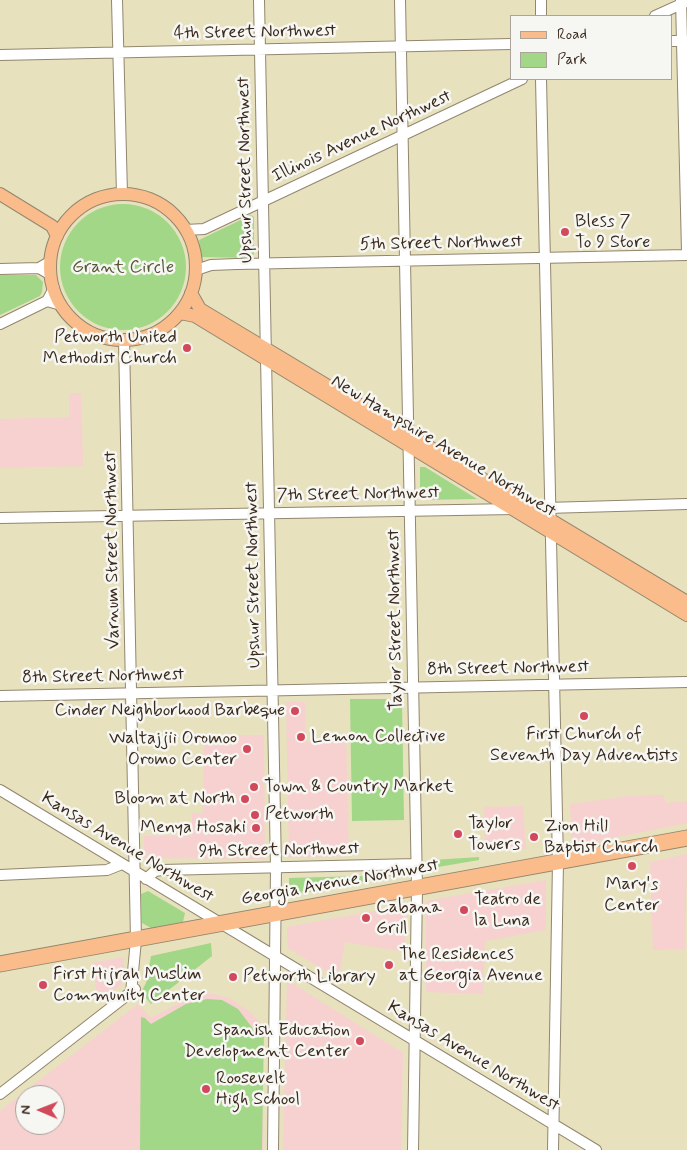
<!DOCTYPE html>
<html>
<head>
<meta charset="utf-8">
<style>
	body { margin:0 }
	#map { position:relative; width:687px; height:1150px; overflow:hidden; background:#e8e1be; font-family:Mynerve,sans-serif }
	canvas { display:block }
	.legend { position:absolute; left:510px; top:15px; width:162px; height:65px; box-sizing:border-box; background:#f6f6f2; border:1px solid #aba49d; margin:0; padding:6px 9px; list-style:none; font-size:15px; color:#3b2a1e }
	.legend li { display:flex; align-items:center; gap:10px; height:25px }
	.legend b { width:25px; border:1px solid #aba49d }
	.north { position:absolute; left:15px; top:1085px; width:50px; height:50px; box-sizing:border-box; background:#f6f6f2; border:1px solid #aba49d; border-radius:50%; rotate:271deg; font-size:14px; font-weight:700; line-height:20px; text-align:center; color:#3b2a1e }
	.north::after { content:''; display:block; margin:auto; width:18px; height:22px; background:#d1495b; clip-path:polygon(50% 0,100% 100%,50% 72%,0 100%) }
</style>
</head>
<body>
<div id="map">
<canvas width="687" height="1150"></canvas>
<ul class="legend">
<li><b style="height:6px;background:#f9bc8a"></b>Road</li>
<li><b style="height:14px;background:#a2d788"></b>Park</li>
</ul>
<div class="north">N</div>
</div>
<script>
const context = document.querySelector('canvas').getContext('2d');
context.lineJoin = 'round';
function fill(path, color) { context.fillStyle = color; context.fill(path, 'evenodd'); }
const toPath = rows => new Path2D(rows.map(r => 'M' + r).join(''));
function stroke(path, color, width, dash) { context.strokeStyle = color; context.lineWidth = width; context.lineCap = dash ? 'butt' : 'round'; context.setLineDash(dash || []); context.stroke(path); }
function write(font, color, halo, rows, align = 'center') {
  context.font = font + ' Mynerve,sans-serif'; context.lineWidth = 5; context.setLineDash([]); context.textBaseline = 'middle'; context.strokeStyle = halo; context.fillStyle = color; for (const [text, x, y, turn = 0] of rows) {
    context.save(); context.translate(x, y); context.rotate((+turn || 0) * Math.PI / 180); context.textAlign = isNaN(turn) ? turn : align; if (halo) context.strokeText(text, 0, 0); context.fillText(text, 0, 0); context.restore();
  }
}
fill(toPath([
	[69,393,81,393,83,466,0,468,0,419,69,417],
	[286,702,305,702,306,742,346,741,349,856,289,857],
	[234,735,264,735,265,859,144,858,144,836,192,836,192,814,203,813,204,745,233,746],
	[663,795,666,803,687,801,687,823,572,846,570,804,628,796],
	[523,806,526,849,485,851,484,807],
	[687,854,685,949,653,950,650,862],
	[546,880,546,930,485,941,483,994,426,992,426,901],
	[406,905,405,952,345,942,340,970,335,977,288,948,287,927],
	[124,957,124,978,121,985,98,1001,92,963],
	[287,980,403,1053,401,1150,283,1150],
	[202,994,214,994,231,999,250,1012,264,1027,263,1150,0,1150,0,1111,138,1004,151,1018,191,997],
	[25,1095,55,1095,55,1125,25,1125]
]), '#f7d0d0');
fill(toPath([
	'60 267a63 63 0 1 1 126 0a63 63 0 1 1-126 0Z',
	[251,215,254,217,254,254,250,258,202,257,199,240],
	[0,275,36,275,43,282,42,292,40,296,0,315],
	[420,467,425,467,477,499,420,500],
	[350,699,398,699,402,703,404,820,352,821],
	[479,857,479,860,432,868,432,860],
	[396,875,289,896,289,878],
	[148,891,185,913,183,922,151,928,142,923,141,894],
	[211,943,212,956,151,1004,141,992,146,983,151,956],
	[207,999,222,1000,238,1009,254,1030,264,1027,262,1150,140,1150,141,1017,145,1018,151,1024,186,1004]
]), '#a2d788');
const minor = toPath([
	[117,0,122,194],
	[259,0,276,867,273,1150],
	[400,0,417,888,413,1150],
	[541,0,541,16],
	[681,0,687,252],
	[655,16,686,2],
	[671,41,687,41],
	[0,55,511,44],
	[541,79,558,862,553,1150],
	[186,230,204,229,522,79],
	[39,268,51,275],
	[0,269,39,268,51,261],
	[196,270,211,265,237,264,687,255],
	[47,301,61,305],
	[0,324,47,301,54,288],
	[124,340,136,940,131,993],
	[546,508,687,504],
	[0,518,514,509],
	[0,696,687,682],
	[0,790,596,1150],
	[0,875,107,870,122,864],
	[146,879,155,871,162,870,416,864],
	[0,1094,135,989]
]);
const major = toPath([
	[0,194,52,226,57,236],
	'50 267a73 73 0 1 1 146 0a73 73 0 1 1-146 0Z',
	[191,293,200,309,687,602],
	[180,313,195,316,687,615]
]);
const highway = toPath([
	[0,964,687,838]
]);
stroke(minor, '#92866e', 12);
stroke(major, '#92866e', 14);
stroke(highway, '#92866e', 17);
stroke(minor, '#fff', 10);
stroke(major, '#f9bc8a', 12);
stroke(highway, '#f9bc8a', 15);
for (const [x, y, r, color] of [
	[565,232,5,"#d1495b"],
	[187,348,5,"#d1495b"],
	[295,711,5,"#d1495b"],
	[584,716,5,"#d1495b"],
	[301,737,5,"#d1495b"],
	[247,749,5,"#d1495b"],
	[254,787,5,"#d1495b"],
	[245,799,5,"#d1495b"],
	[255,815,5,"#d1495b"],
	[256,828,5,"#d1495b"],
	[458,834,5,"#d1495b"],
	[534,837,5,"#d1495b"],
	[632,866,5,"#d1495b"],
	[464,910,5,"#d1495b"],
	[366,918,5,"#d1495b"],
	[389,965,5,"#d1495b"],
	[233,977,5,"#d1495b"],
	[43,985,5,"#d1495b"],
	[360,1041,5,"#d1495b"],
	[206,1089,5,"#d1495b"]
]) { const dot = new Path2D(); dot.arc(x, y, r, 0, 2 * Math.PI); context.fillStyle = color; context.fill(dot); stroke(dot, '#f6f6f2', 2); }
write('18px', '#3b2a1e', '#f6f6f2', [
	["4th Street Northwest",255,33,-1],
	["Illinois Avenue Northwest",362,137,-25],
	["Upshur Street Northwest",246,170,-91],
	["5th Street Northwest",441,244,-1],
	["New Hampshire Avenue Northwest",443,447,31],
	["7th Street Northwest",358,495,-1],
	["Varnum Street Northwest",113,550,-91],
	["Upshur Street Northwest",254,575,-91],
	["Taylor Street Northwest",396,620,-91],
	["8th Street Northwest",508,669,-1],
	["8th Street Northwest",103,677,-1],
	["Kansas Avenue Northwest",127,848,31],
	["9th Street Northwest",279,851,-1],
	["Georgia Avenue Northwest",340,883,-10],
	["Kansas Avenue Northwest",473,1057,31]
]);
write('18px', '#3b2a1e', '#f6f6f2', [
	["Bless 7",575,222],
	["To 9 Store",575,243],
	["Petworth United",177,338,"right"],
	["Methodist Church",177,359,"right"],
	["Cinder Neighborhood Barbeque",285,711,"right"],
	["First Church of",584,735,"center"],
	["Seventh Day Adventists",584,756,"center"],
	["Lemon Collective",311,737],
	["Waltajjii Oromoo",237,739,"right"],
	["Oromo Center",237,760,"right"],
	["Town & Country Market",264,787],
	["Bloom at North",235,799,"right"],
	["Petworth",265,815],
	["Taylor",468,824],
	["Towers",468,845],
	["Zion Hill",544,827],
	["Baptist Church",544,848],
	["Menya Hosaki",246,828,"right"],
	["Mary's",632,885,"center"],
	["Center",632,906,"center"],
	["Teatro de",474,900],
	["la Luna",474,921],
	["Cabana",376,908],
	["Grill",376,929],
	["The Residences",399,955],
	["at Georgia Avenue",399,976],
	["First Hijrah Muslim",53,975],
	["Community Center",53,996],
	["Petworth Library",243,977],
	["Spanish Education",350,1031,"right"],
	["Development Center",350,1052,"right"],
	["Roosevelt",216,1079],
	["High School",216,1100]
], 'left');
write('18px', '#555538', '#f6f6f2', [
	["Grant Circle",123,268]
]);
</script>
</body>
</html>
